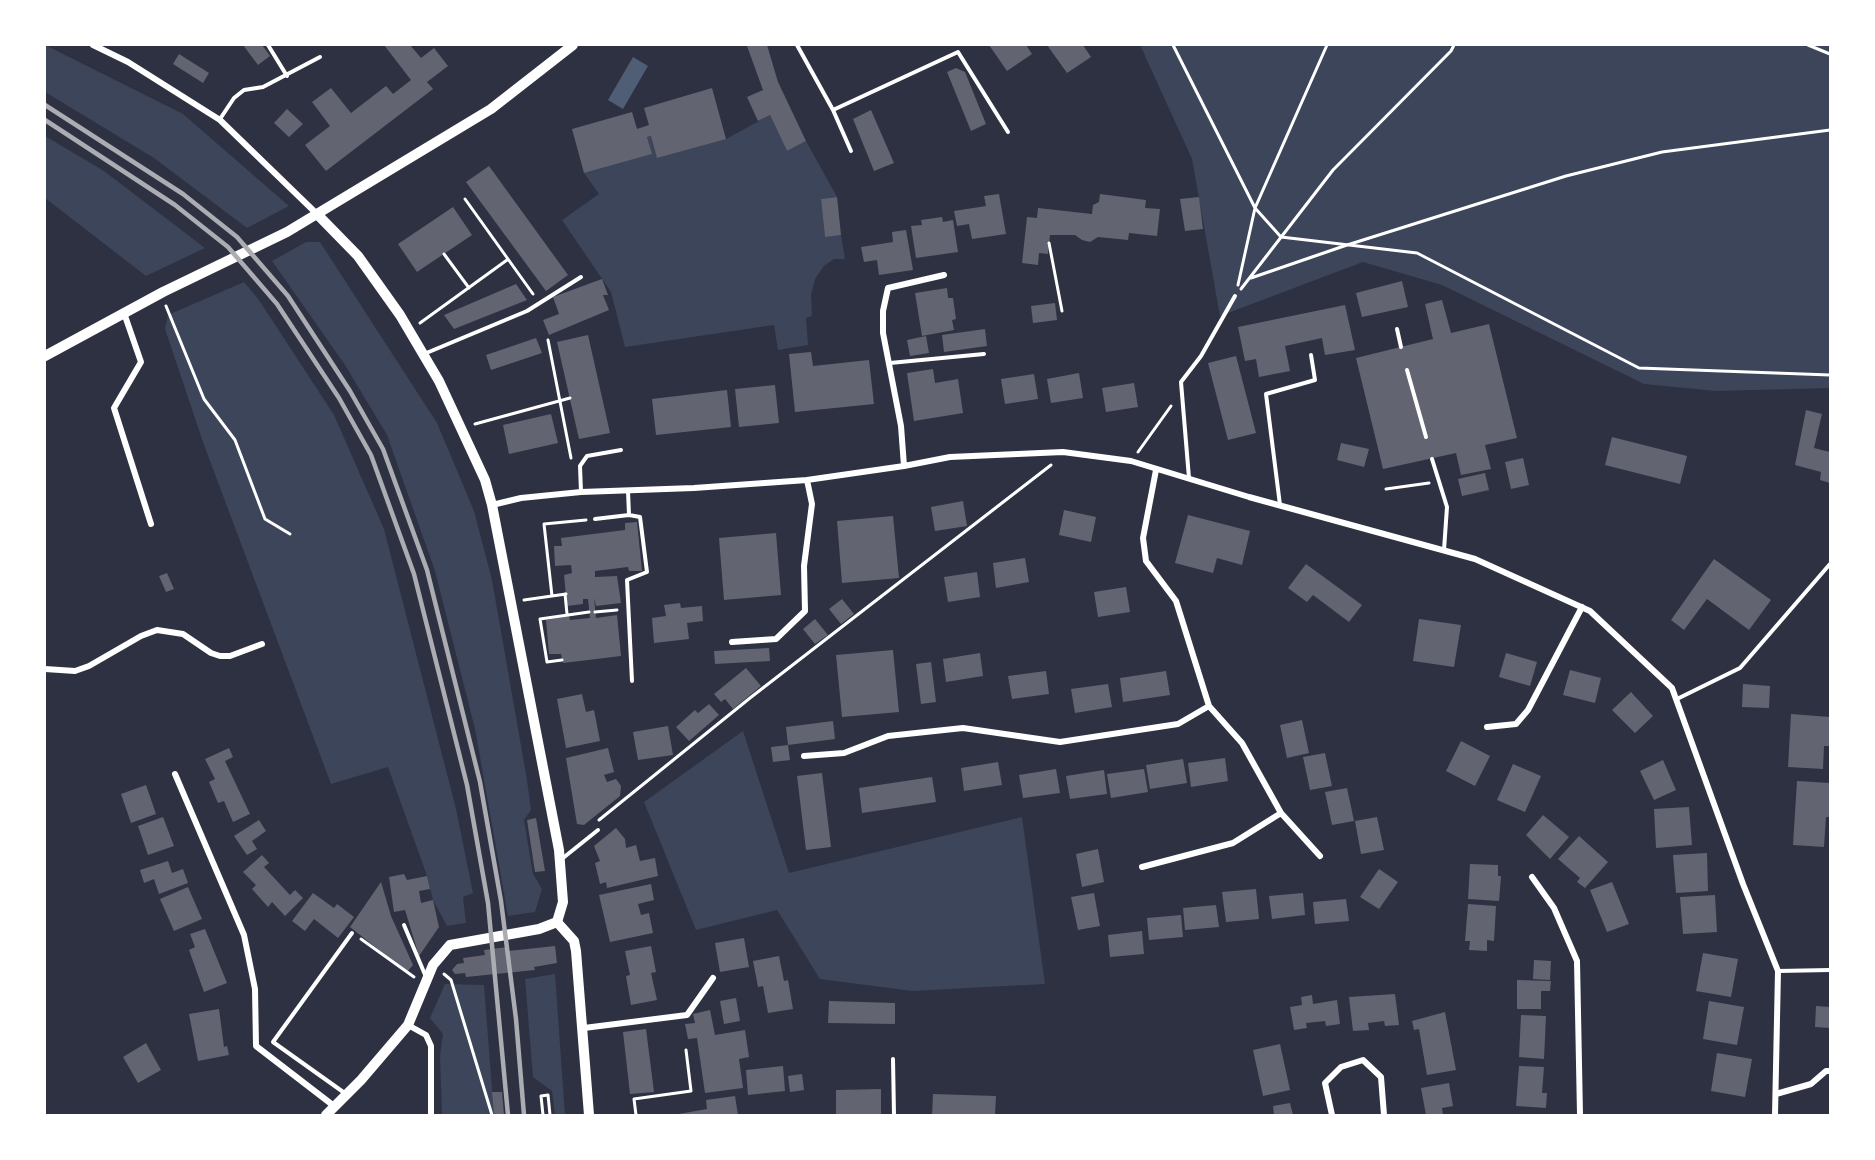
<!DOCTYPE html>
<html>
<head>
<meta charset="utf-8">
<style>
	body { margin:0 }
	#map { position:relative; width:1875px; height:1160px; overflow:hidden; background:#2d3142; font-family:"IBM Plex Sans",sans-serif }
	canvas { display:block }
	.frame { position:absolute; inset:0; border:46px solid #fff; pointer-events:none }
</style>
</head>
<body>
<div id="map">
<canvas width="1875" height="1160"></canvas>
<div class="frame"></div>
</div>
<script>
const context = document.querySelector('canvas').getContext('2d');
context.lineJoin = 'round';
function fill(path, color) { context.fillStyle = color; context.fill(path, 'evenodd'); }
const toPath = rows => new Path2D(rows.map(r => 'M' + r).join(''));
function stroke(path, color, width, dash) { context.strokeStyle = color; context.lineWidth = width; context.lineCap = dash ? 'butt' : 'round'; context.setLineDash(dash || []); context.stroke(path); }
fill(toPath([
	[45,45,183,114,289,206,247,228,154,158,45,92],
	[1140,45,1830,45,1830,388,1716,391,1644,384,1442,285,1363,262,1220,316,1192,159],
	[770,115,787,151,806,141,837,197,821,199,825,236,841,235,845,259,834,259,824,266,815,279,811,295,812,316,806,318,808,345,778,350,774,325,625,347,611,292,562,220,599,194,584,173,651,154,647,137,651,136,726,139],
	[45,136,104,171,205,248,146,276,45,198],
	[306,242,320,242,437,423,474,511,492,580,527,780,531,810,524,820,533,874,542,889,535,912,508,916,475,729,435,571,387,435,345,365,272,261],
	[244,282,259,300,334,415,384,529,456,809,473,893,463,897,466,923,447,926,433,900,427,876,388,767,331,784,204,445,165,329,168,315],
	[743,731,789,873,1022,817,1045,984,912,991,820,979,777,910,696,930,644,802],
	[555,974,565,1115,555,1115,552,1091,533,1077,525,979],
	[445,984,484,985,494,1115,442,1115,440,1056,443,1034,430,1018]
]), '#3c4559');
fill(toPath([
	[633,57,648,66,623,109,608,100]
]), '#4f5d75');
fill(toPath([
	[243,45,262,45,270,56,258,65],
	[384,45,410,45,421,58,434,48,448,66,427,82,433,89,326,171,305,145,330,126,312,102,331,88,351,113,386,86,393,94,411,80],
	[767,45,778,82,806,141,787,151,770,115,758,121,747,97,763,90,747,46],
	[989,45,1026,45,1032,54,1007,71],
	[1047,45,1083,45,1091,57,1067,73],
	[179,54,209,73,203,83,173,64],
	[956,68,965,72,986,124,971,131,947,72],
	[712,88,726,139,657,158,651,136,647,137,652,154,584,173,572,129,632,112,637,129,649,125,644,108],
	[287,109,303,124,289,137,274,123],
	[871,110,894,163,874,171,853,119],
	[489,166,568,275,546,291,466,182],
	[999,194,1006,234,972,239,969,224,957,226,954,211,986,206,984,196],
	[1100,194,1146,200,1145,208,1160,209,1157,236,1129,233,1128,240,1098,237,1090,242,1082,240,1075,235,1050,235,1048,254,1039,253,1038,265,1022,263,1027,217,1037,218,1038,208,1092,214,1093,205,1099,202],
	[837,197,841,235,825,237,821,199],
	[1199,197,1203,229,1185,231,1180,199],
	[453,207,472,235,417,272,398,244],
	[942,217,943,222,953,220,958,252,916,258,911,226,922,225,921,220],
	[906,230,913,270,879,275,877,260,864,262,861,247,893,242,892,232],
	[602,279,608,295,603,295,609,310,549,335,543,320,559,314,553,297],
	[1402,281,1408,307,1362,317,1356,293],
	[516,284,527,300,454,329,444,315],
	[947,288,948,298,953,298,956,319,952,320,954,330,922,336,915,293],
	[1442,300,1451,333,1489,324,1517,438,1485,445,1491,469,1461,475,1456,453,1383,469,1356,358,1433,339,1425,304],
	[1055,303,1057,320,1033,323,1031,306],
	[1345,305,1355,350,1325,355,1322,338,1285,346,1290,371,1259,377,1256,359,1245,361,1238,327],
	[985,329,987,346,944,352,942,335],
	[588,335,610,433,579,439,557,342],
	[926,336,929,353,910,356,907,340],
	[536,338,542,353,491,370,486,355],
	[811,352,813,366,869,360,874,404,795,412,789,354],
	[1236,356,1256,433,1228,440,1208,363],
	[933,369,935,383,958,379,963,413,914,421,907,373],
	[1079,373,1083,398,1051,403,1047,379],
	[1034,374,1038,399,1005,404,1001,379],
	[1134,383,1138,407,1106,412,1102,388],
	[775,385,779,423,739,427,735,389],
	[727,390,731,427,656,435,652,399],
	[1806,410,1822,414,1814,448,1830,452,1830,483,1820,480,1821,472,1795,465],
	[551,414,558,443,509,454,503,425],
	[1612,437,1687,456,1680,484,1605,465],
	[1341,443,1369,449,1364,467,1337,460],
	[1523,458,1529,485,1511,489,1505,462],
	[1485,473,1489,490,1462,496,1458,479],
	[963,501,967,526,935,531,931,507],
	[1064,510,1096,517,1091,542,1059,535],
	[1188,515,1250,531,1242,565,1217,558,1213,573,1175,563],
	[893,516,899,578,842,583,837,521],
	[637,522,642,571,629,571,628,567,595,571,595,577,617,576,621,603,596,606,594,598,596,618,617,615,621,656,563,663,561,654,549,654,546,620,569,616,570,620,590,618,588,599,583,599,583,604,567,606,564,575,572,573,571,565,555,566,554,546,562,546,561,538,625,530,625,523],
	[776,533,781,595,724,600,719,538],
	[1025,558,1029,582,996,588,993,563],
	[1714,559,1771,600,1749,630,1707,599,1684,630,1671,620],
	[1306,564,1362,605,1349,622,1313,595,1307,602,1288,588],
	[977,572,980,597,948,602,944,577],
	[167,573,174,589,166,592,159,576],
	[1126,587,1130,612,1098,617,1094,592],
	[842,599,854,614,841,624,829,609],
	[680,603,681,608,702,606,703,621,687,623,689,639,654,643,652,618,666,616,664,605],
	[815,619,828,635,815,644,803,629],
	[1419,619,1461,625,1454,667,1413,661],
	[769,648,770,661,715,664,714,651],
	[893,650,899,712,842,717,836,655],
	[980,653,983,676,946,682,943,659],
	[1506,653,1537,662,1530,686,1499,677],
	[931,662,936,702,921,704,916,664],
	[746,668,761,686,733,709,725,699,721,702,714,694],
	[1570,670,1601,678,1595,703,1563,695],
	[1046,671,1049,694,1012,699,1008,676],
	[1166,671,1170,695,1123,702,1120,678],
	[1108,684,1112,707,1075,713,1071,689],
	[1743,684,1770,686,1769,708,1742,707],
	[1631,692,1653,716,1635,733,1612,710],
	[582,694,586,712,594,710,600,741,566,748,557,699],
	[709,704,719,715,689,741,676,727,695,710,698,713],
	[1791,714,1830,717,1830,746,1824,746,1823,769,1788,767],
	[1302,720,1309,753,1287,758,1280,725],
	[833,721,835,739,788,745,786,727],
	[668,726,673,755,638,760,633,732],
	[1461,741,1490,756,1475,786,1446,771],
	[788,745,790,760,773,762,771,747],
	[229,748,233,757,225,761,250,814,233,822,224,801,218,803,209,782,215,779,205,759],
	[608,748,614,772,604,775,607,782,616,779,621,786,620,796,584,825,577,824,566,758],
	[1325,753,1332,786,1310,790,1303,757],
	[1225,758,1228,781,1191,787,1188,763],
	[1183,759,1187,783,1150,789,1146,765],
	[1663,760,1676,790,1654,800,1640,771],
	[998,762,1002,785,964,791,961,768],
	[1513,764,1541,776,1525,812,1497,800],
	[1056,769,1060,793,1023,798,1019,775],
	[1144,769,1148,792,1111,798,1107,774],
	[1104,770,1107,794,1070,799,1066,776],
	[822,773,831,847,806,850,797,776],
	[932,777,936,802,862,813,859,788],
	[1797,781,1830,783,1830,817,1826,817,1824,847,1793,845],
	[146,785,156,814,131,823,121,794],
	[1347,788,1354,821,1332,825,1325,792],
	[1689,807,1692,845,1656,848,1654,809],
	[1543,815,1569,837,1550,859,1526,835],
	[163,817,174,846,148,855,138,826],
	[1377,817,1384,850,1361,854,1355,821],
	[536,818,545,871,535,872,527,820],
	[259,820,266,831,252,841,257,849,247,855,234,836],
	[616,828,625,839,626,848,636,845,640,861,655,858,658,876,607,888,606,882,600,884,595,863,600,861,594,846],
	[1579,836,1608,862,1585,888,1577,882,1580,878,1558,859],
	[1098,849,1104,882,1082,887,1076,854],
	[1707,853,1708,891,1676,893,1673,855],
	[262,855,269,863,264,867,290,895,295,890,303,898,285,916,272,902,268,907,252,889,256,885,243,872],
	[168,861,172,873,183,869,188,883,159,894,154,879,144,883,140,870],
	[1470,864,1498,865,1498,876,1501,876,1499,901,1468,899],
	[1379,869,1398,882,1379,909,1360,897],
	[404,874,407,880,427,876,430,889,419,891,421,903,433,900,439,927,419,956,405,910,394,912,389,877],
	[381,882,391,916,413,965,407,972,350,927],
	[1612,882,1629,924,1607,932,1590,890],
	[651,884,654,900,638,904,641,915,649,913,653,933,610,942,599,895],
	[188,887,202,919,174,931,160,899],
	[1256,889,1259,919,1226,922,1222,892],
	[313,893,334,908,337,904,354,917,338,938,314,919,305,931,292,921],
	[1094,893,1100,926,1078,930,1071,897],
	[1303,893,1305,915,1272,919,1269,896],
	[1715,895,1717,932,1683,934,1680,897],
	[1346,899,1349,921,1315,924,1313,902],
	[1468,904,1496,906,1494,941,1487,940,1487,951,1469,950,1470,941,1465,941],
	[1216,905,1219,927,1185,930,1183,908],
	[1181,915,1183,937,1149,940,1147,918],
	[205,929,227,983,204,992,189,950,195,947,190,934],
	[1142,931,1144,954,1110,957,1108,935],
	[744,938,749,967,720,972,715,943],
	[555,946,557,963,534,967,535,970,466,977,465,973,455,974,452,970,457,964,464,963,463,958,485,955,484,950,508,947,508,951],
	[651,946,656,972,651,973,657,1000,631,1005,626,976,630,975,625,951],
	[1703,953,1738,959,1731,997,1696,991],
	[779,956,784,981,788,980,793,1009,768,1013,763,986,758,987,753,961],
	[1534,960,1551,961,1550,980,1533,979],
	[1517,980,1551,981,1550,991,1541,991,1541,1009,1517,1009],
	[1395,994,1399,1025,1385,1026,1384,1021,1368,1023,1369,1030,1353,1031,1349,997],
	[1312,995,1313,1004,1337,1000,1340,1024,1326,1026,1325,1021,1316,1022,1306,1023,1307,1028,1294,1030,1290,1007,1302,1005,1301,997],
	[736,998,740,1021,724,1024,720,1001],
	[829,1001,895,1003,895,1024,828,1023],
	[1709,1001,1744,1007,1737,1045,1703,1039],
	[1816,1006,1830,1007,1830,1028,1815,1027],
	[219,1009,224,1047,227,1046,229,1055,198,1061,189,1014],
	[710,1010,715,1035,745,1030,749,1057,739,1059,743,1088,705,1093,697,1038,688,1039,685,1024,695,1023,693,1014],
	[1445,1012,1456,1070,1427,1075,1419,1029,1414,1030,1412,1021],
	[1521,1015,1546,1016,1544,1059,1519,1057],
	[646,1029,654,1092,630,1094,623,1032],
	[146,1043,161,1070,138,1083,123,1057],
	[1280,1044,1290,1090,1263,1096,1253,1050],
	[1717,1053,1752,1059,1745,1097,1711,1091],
	[783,1066,785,1091,748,1095,746,1070],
	[1519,1066,1544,1067,1542,1093,1547,1093,1546,1108,1516,1106],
	[802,1074,804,1090,790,1092,788,1076],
	[1449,1083,1453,1106,1442,1108,1443,1115,1426,1115,1421,1088],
	[881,1089,881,1115,836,1115,836,1090],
	[492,1092,502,1092,504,1115,494,1115],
	[933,1094,996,1096,995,1115,932,1115],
	[735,1096,738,1115,673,1115,707,1109,706,1100],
	[1290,1103,1293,1115,1274,1115,1273,1106]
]), '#626471');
stroke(toPath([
	[1173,45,1255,208,1281,237,1417,253,1639,368,1830,375],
	[1808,45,1830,54],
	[465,199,533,294],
	[1049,243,1062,311],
	[444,254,469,288],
	[1251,278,1344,246,1566,176,1662,152,1830,130],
	[1238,285,1255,208,1327,45],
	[1241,289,1333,170,1451,51,1454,45],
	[166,306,204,399,235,440,265,519,290,534],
	[420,323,507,260],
	[548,340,571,458],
	[475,424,570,398],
	[1138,452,1171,406],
	[1386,489,1429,483],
	[565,594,567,614],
	[552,596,544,524,586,520],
	[524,600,566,594],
	[595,612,617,610],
	[562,660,547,662,540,619,589,612],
	[599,820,750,698,1051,465],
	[361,939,414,977],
	[444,974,451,980,492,1115],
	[543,1115,541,1096,548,1095,550,1115],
	[636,1115,634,1099,691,1091,686,1050]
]), '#fff', 3);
stroke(toPath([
	[268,45,287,76],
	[797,45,833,110,958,52,1008,132],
	[833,110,851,151],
	[220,119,234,98,244,90,263,87,320,57],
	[1397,329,1401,347],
	[424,354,527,311,581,277],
	[890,363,984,354],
	[1407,370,1426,437],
	[1432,459,1447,507,1444,550],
	[1189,478,1181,382,1201,356,1235,296],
	[628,491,629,515,640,517,647,572,627,580,632,681],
	[581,492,580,466,587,456,621,450],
	[1280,505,1266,394,1315,380,1311,355],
	[595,519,629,515],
	[1677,699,1740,668,1830,564],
	[563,858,598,830],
	[404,925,426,977],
	[1778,971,1830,970],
	[893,1059,894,1115],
	[346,1094,273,1042,352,933]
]), '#fff', 4);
stroke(toPath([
	[93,45,128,62,220,120,317,214],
	[124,313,141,362,114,408,151,524],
	[904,466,901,426,883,333,883,311,888,288,944,275],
	[1156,470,1143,538,1146,561,1176,601,1209,706,1242,743,1281,813,1320,856],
	[492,505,521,498,581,492,694,488,807,480,904,466,950,457,1063,452,1131,461,1249,497,1475,559,1590,611,1672,688,1743,884,1778,971,1775,1115],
	[732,642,776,639,805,611,804,566,812,504,807,480],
	[45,669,75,671,89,666,141,636,157,630,183,634,211,653,220,656,230,656,262,644],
	[1487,727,1516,724,1528,710,1582,607],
	[804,756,844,753,888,736,963,728,1060,742,1178,724,1209,706],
	[175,774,244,935,255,989,256,1046,334,1106],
	[1142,867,1233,843,1281,813],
	[1532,877,1554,908,1577,961,1580,1115],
	[408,1025,426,1035,431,1046,431,1115],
	[584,1028,687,1015,713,978],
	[1776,1094,1811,1084,1826,1071,1830,1071],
	[1332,1115,1325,1083,1341,1067,1363,1060,1381,1077,1384,1115]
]), '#fff', 6);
stroke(toPath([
	[557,922,574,941,576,951,589,1115]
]), '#fff', 10);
stroke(toPath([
	[317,214,358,256,400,315,439,381,485,480,492,505,559,850,563,902,557,922,539,929,450,945,433,965,408,1025,361,1080,326,1115],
	[45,356,163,292,287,232,491,109,573,45]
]), '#fff', 10);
stroke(toPath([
	[45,105,183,194,237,237,288,296,350,391,383,449,427,570,480,782,501,901,516,1019,524,1115],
	[45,120,175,205,228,247,277,304,339,398,371,455,414,574,467,785,488,903,508,1115]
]), '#abadb3', 4.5);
</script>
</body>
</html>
